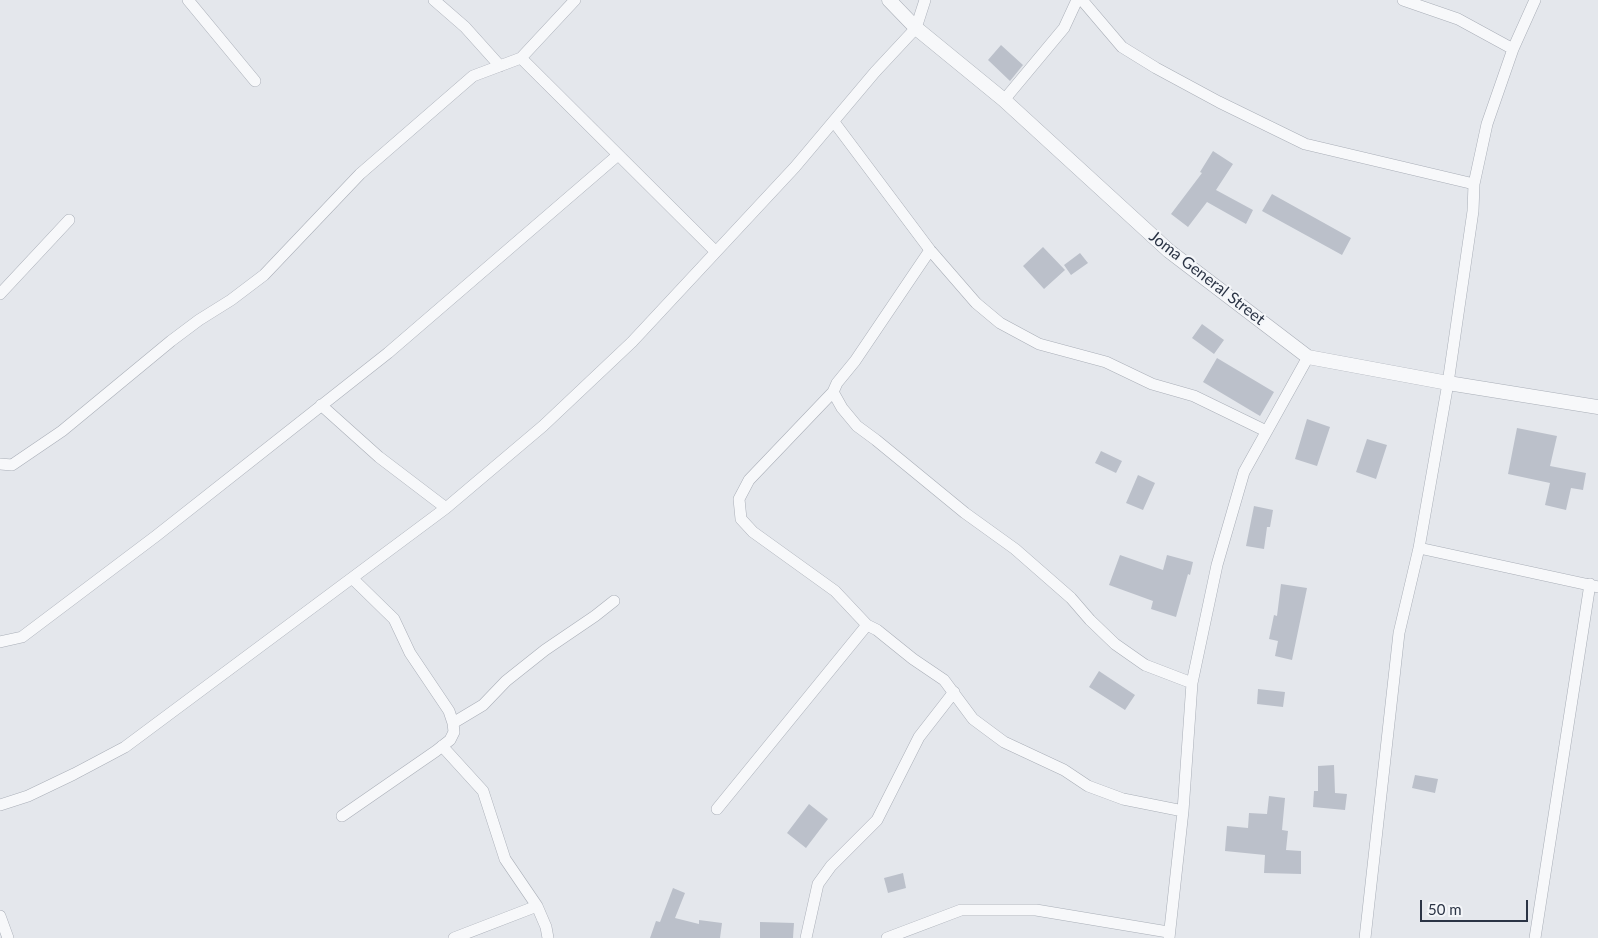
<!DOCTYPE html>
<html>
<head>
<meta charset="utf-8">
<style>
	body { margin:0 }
	#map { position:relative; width:1598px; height:938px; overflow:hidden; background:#e4e7ec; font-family:Lato,sans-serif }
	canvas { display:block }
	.scale { position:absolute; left:1420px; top:900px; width:108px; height:22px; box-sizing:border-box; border:2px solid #2b3445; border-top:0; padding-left:6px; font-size:15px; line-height:18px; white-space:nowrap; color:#2b3445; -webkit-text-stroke:4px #f4f6f9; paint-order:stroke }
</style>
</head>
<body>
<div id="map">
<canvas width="1598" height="938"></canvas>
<div class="scale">50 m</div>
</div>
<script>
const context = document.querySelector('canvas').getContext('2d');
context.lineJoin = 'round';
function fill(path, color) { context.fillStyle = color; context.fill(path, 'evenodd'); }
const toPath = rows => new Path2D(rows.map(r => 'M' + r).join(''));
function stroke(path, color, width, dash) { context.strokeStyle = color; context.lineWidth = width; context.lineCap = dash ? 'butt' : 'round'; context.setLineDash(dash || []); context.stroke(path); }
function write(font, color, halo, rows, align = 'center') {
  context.font = font + ' Lato,sans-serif'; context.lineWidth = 4; context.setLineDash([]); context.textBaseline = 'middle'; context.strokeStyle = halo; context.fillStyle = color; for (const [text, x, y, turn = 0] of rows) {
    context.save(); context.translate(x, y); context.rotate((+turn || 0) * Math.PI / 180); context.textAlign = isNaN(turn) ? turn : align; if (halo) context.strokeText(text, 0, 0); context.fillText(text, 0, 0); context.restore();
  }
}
fill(toPath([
	[1001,45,1023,65,1010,81,988,60],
	[1213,151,1233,164,1216,190,1253,210,1246,224,1207,202,1188,227,1171,214,1202,173,1200,172],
	[1272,194,1351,238,1342,255,1262,211],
	[1043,247,1065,270,1044,289,1023,266],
	[1080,253,1088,263,1071,275,1064,265],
	[1202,324,1224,340,1214,354,1192,338],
	[1217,358,1274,392,1260,416,1203,382],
	[1307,419,1330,427,1317,466,1295,459],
	[1517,428,1557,436,1550,466,1586,473,1583,490,1571,488,1566,510,1545,505,1550,483,1508,474],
	[1367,439,1387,445,1376,479,1356,472],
	[1101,451,1122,461,1116,473,1095,463],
	[1138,475,1155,483,1143,510,1126,503],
	[1254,506,1273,510,1270,527,1267,527,1264,549,1246,546],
	[1120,555,1163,570,1167,555,1193,562,1190,575,1188,574,1176,617,1151,609,1153,601,1109,585],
	[1281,584,1307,588,1292,660,1275,656,1278,641,1269,639,1274,615,1277,616],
	[1099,671,1135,695,1125,710,1089,687],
	[1258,689,1285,692,1283,707,1257,704],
	[1334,765,1335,793,1347,794,1345,810,1313,807,1314,791,1318,791,1318,766],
	[1415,775,1438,779,1435,793,1412,788],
	[1269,796,1285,798,1282,830,1288,831,1286,850,1301,851,1301,874,1264,873,1265,855,1225,851,1227,826,1248,828,1249,813,1267,814],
	[809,804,828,819,806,848,787,833],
	[903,873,906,888,888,893,884,878],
	[673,888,685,893,675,918,699,924,699,920,722,923,720,938,650,938,656,921,660,922],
	[760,922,794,923,793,938,760,938]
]), '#bbc0ca');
const minor = toPath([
	[188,0,255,81],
	[434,0,465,27,500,66],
	[575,0,521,58,715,251],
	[1082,0,1122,47,1156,68,1219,102,1305,144,1474,184],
	[1403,0,1458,19,1513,49],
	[1004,100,1064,28,1077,0],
	[834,122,930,250,976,303,1000,323,1039,344,1106,362,1152,384,1194,396,1266,431],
	[930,250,855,361,837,383,833,392,842,408,857,426,876,440,965,513,1015,549,1071,598,1090,620,1115,644,1145,665,1192,683],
	[0,294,69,220],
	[833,392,749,480,739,499,741,519,753,532,835,591,867,625,877,630,913,659,944,680,973,719,1004,742,1064,770,1088,786,1123,799,1183,811],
	[321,405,379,457,446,508],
	[0,464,12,465,62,431,171,341,199,320,231,300,264,275,360,174,473,76,521,58],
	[1419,548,1598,587],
	[0,642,22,637,156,536,388,353,618,155],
	[453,723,483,705,506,681,545,650,595,616,614,601],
	[442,746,483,791,505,859,537,906,546,927,548,938],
	[0,805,28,796,74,774,125,747,446,508,543,426,632,342,795,167,875,72,916,28,925,0],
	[717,809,867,625],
	[342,816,436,751,450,740,454,732,453,723,449,711,410,653,394,619,352,578],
	[0,916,8,938],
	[454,938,537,906],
	[806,938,818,884,831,866,877,820,919,737,954,692],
	[887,938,961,910,1036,910,1168,932],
	[1169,938,1183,811,1192,683,1217,565,1244,472,1308,357],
	[1365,938,1399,633,1419,548,1448,383,1473,211,1474,184,1487,124,1513,49,1535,0],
	[1535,938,1590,584]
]);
const tertiary = toPath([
	[889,0,916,28,1004,100,1169,251,1308,357,1448,383,1598,407]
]);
stroke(minor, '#a9aeb7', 12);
stroke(tertiary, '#a9aeb7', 15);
stroke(minor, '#f7f8fa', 11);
stroke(tertiary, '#f7f8fa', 14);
write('16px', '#2b3445', '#f4f6f9', [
	["Joma General Street",1207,278,38]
]);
</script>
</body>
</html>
